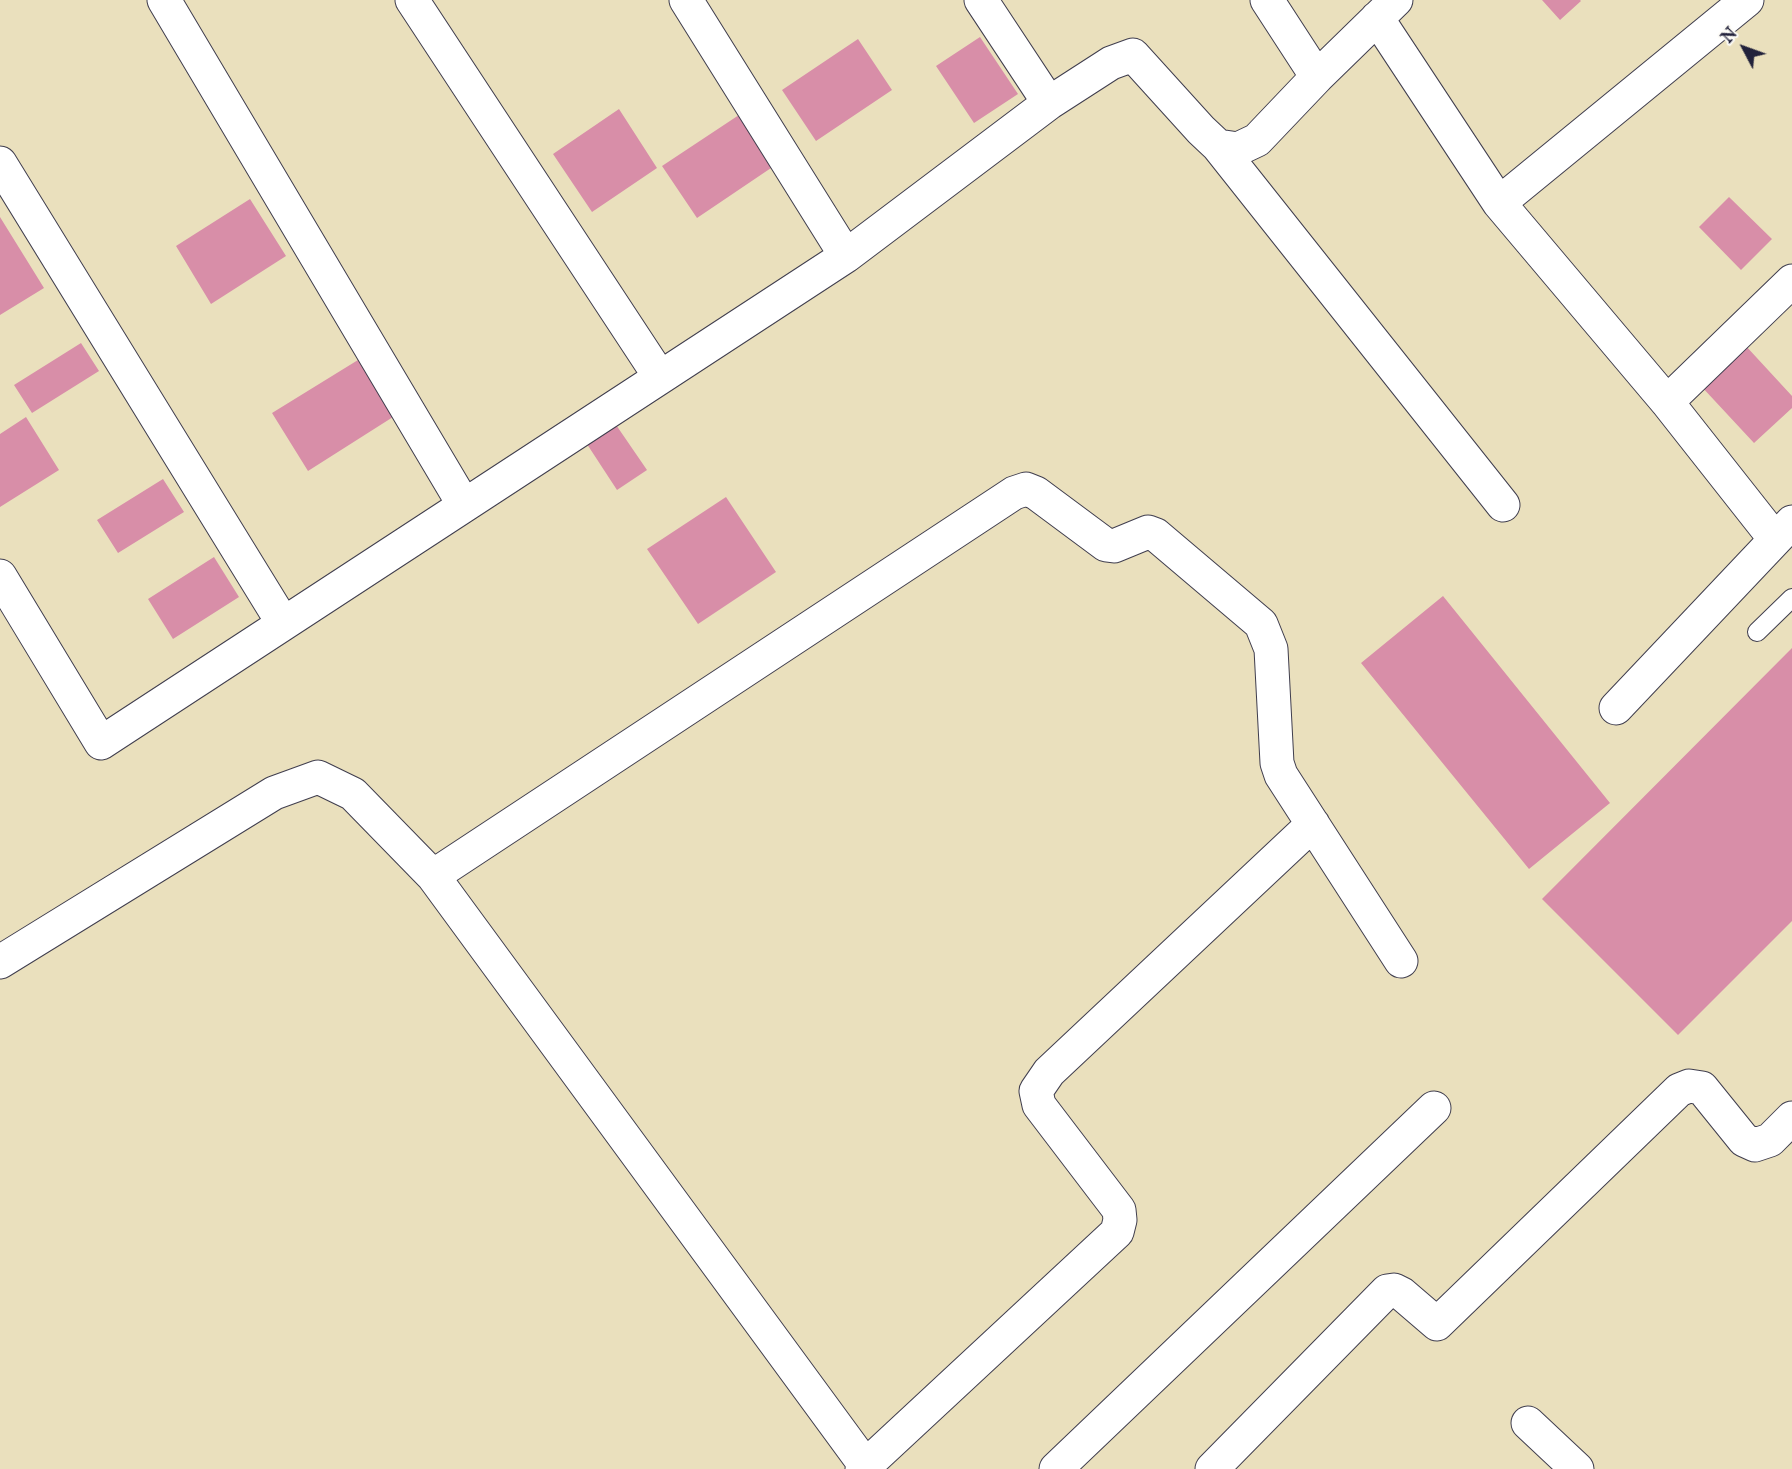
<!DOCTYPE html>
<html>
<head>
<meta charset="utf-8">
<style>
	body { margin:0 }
	#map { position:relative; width:1792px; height:1469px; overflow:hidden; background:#eae0bd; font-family:"IM FELL English",serif }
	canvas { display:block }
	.north { position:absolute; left:1714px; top:18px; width:60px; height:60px; -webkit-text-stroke:4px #fdfcf7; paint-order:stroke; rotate:311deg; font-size:16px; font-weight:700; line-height:24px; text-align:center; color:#22223b }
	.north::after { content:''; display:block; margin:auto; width:21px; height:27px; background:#22223b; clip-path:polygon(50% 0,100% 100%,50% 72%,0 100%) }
</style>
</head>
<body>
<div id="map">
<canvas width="1792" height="1469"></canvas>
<div class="north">N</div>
</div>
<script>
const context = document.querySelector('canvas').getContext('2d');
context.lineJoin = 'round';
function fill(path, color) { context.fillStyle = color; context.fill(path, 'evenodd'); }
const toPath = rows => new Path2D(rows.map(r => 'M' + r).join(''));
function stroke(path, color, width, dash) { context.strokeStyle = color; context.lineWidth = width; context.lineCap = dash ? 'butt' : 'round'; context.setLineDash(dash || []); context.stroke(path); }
fill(toPath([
	[1542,0,1580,0,1581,1,1560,20],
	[980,37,1018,94,974,123,936,66],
	[858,39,892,90,816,141,782,90],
	[619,109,657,168,592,212,553,154],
	[739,115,774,166,697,218,662,166],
	[1729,197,1772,239,1741,270,1699,227],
	[250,199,286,256,211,304,176,246],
	[0,217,44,288,0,315],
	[81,343,99,371,32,413,14,385],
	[1745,345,1792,396,1792,408,1754,443,1701,386],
	[358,360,393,417,308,471,272,413],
	[26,417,59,470,0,507,0,434],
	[612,419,647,470,617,490,583,438],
	[163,479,184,512,118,553,97,520],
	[726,497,776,572,698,624,647,549],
	[214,557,239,597,173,639,148,599],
	[1443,596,1610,803,1529,869,1361,663],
	[1792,648,1792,921,1678,1035,1542,899]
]), '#d88ea8');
const service = toPath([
	[1757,632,1792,598]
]);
const minor = toPath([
	[164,0,464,505],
	[412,0,660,377],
	[686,0,846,256],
	[981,0,1049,103],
	[1267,0,1317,77],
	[1377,18,1499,203,1667,402,1775,539],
	[1218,146,1503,505],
	[0,163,283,623],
	[1499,203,1747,0],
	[1667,402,1792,281],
	[0,576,101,743,846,256,1049,103,1111,63,1133,55,1201,130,1218,146,1238,149,1257,140,1317,77,1396,0],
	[1616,708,1792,522],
	[433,876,1014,493,1026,489,1036,493,1106,545,1114,546,1148,532,1156,535,1261,624,1271,649,1277,763,1281,775,1401,961],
	[0,962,274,793,318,777,353,794,433,876,865,1465],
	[1528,1423,1577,1469],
	[862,1469,1117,1232,1120,1220,1119,1210,1039,1105,1036,1091,1049,1072,1313,824],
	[1056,1469,1434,1108],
	[1212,1469,1387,1291,1394,1290,1402,1294,1437,1324,1679,1090,1689,1086,1702,1088,1744,1140,1755,1145,1770,1140,1792,1118]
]);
stroke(service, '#403e4e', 20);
stroke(minor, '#403e4e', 35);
stroke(service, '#fff', 18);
stroke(minor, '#fff', 33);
</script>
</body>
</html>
